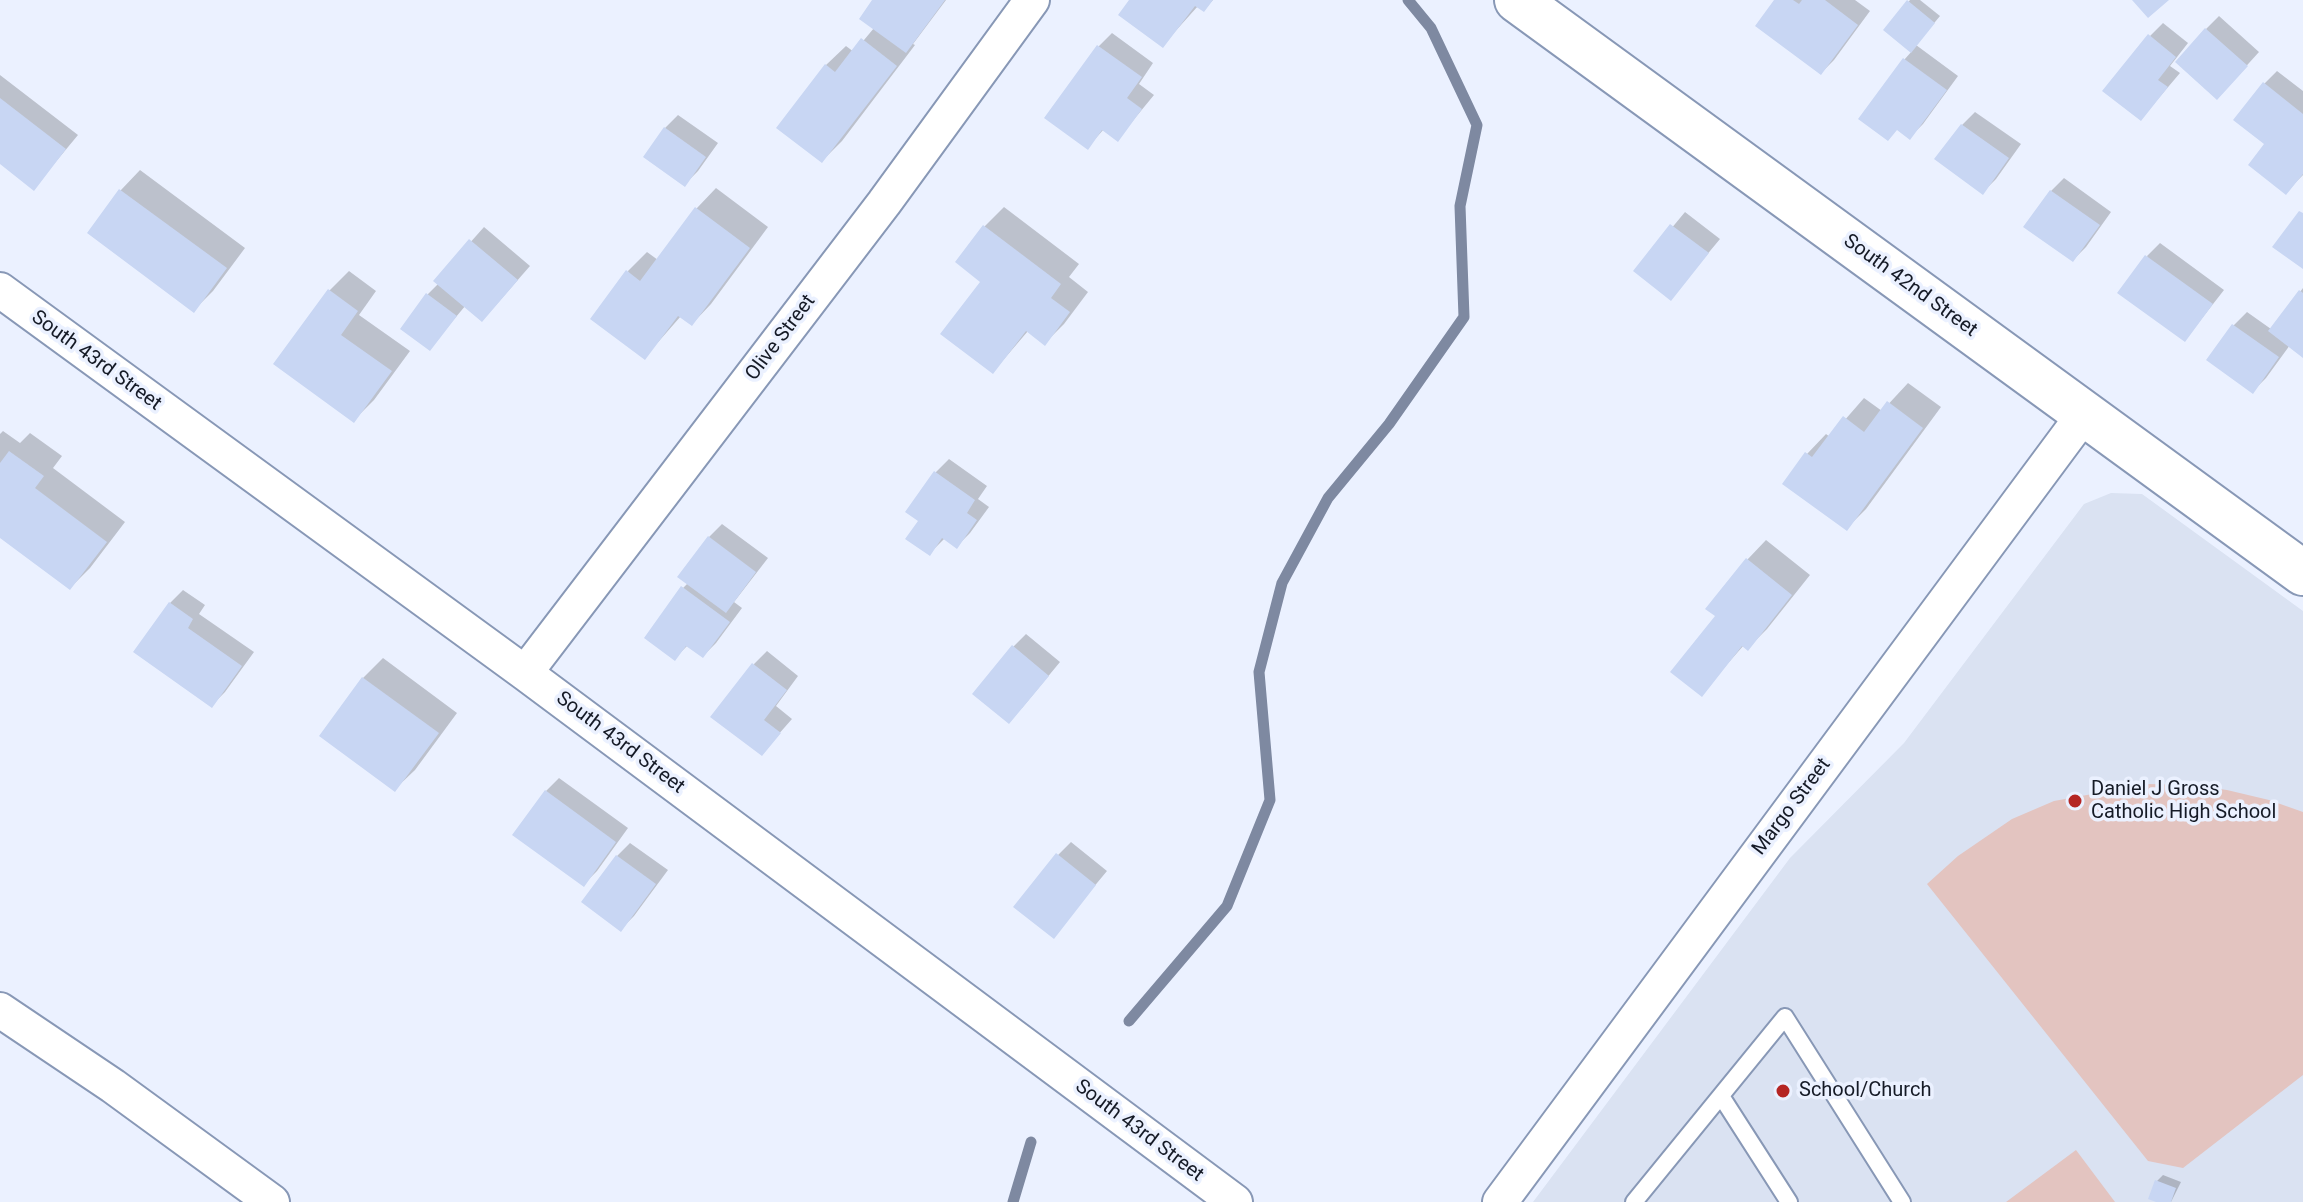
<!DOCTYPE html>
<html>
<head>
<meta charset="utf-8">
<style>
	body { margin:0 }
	canvas { display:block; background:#ebf1ff }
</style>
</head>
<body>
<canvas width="2303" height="1202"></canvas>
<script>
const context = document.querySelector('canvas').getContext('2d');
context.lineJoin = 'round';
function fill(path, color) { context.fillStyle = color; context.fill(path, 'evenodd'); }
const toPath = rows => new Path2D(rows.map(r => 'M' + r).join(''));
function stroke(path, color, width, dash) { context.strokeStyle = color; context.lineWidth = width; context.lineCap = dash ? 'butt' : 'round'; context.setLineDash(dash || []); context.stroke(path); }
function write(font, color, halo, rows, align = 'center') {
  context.font = font + ' Roboto,sans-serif'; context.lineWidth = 7; context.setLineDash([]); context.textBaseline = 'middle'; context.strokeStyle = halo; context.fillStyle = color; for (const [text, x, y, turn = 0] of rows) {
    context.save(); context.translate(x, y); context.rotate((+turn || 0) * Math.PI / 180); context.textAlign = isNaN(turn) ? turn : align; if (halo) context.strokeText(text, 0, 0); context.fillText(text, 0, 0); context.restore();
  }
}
fill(toPath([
	[2111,493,2142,494,2303,611,2303,1202,1533,1202,1790,858,1904,743,2084,504]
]), '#dae2f2');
fill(toPath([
	[2147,784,2191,785,2227,790,2269,800,2303,812,2303,1075,2183,1168,2148,1161,1927,884,1958,856,2012,819,2054,801],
	[2076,1150,2115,1202,2006,1202]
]), '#e3c4c0');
fill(toPath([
	[875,0,946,0,913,44,915,45,842,141,822,161,826,65,846,46,854,52,874,28],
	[1132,0,1213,0,1204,10,1198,6,1163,45],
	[1776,0,1855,0,1870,11,1834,60,1821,73],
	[1910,0,1920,0,1940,16,1916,45,1958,76,1923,124,1910,137,1904,60,1912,51,1886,30],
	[2219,16,2259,52,2230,84,2206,29],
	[2163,23,2188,43,2170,66,2180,73,2141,119,2150,36],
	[1112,33,1153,63,1139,84,1154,95,1117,140,1104,129,1088,147,1047,117,1099,46],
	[2277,71,2303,91,2303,175,2286,192,2267,144,2264,84],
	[0,75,78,135,34,188,0,162],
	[1975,112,2021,144,1996,179,1983,192,1962,125],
	[678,115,718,143,698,171,685,184,665,128],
	[140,170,245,248,213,291,194,310,89,233,121,190],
	[2064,178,2111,212,2086,247,2073,260,2051,191],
	[716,188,768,227,711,304,692,324,681,316,645,357,628,271,647,252,658,260,697,208],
	[1004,207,1079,264,1069,277,1088,292,1064,324,1045,343,1028,331,993,372,983,282,958,262,985,226],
	[1685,212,1720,239,1671,298,1636,271],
	[484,227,530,266,495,306,466,305,430,348,428,294,439,283,436,281],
	[2160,243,2224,290,2185,340,2147,256],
	[349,271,376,291,359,315,410,351,374,400,354,420,329,291],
	[2303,288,2303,355,2290,345,2266,378,2253,391,2209,359,2234,325,2247,312,2271,329],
	[1908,383,1941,407,1866,509,1846,529,1807,454,1826,434,1830,437,1864,398,1882,411],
	[3,431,20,443,30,433,62,456,53,468,125,522,90,568,70,588,0,535,0,434],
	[949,459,987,486,978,499,989,507,970,533,957,546,945,538,930,553,920,520,936,472],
	[722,524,768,558,734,602,742,608,716,643,703,656,688,645,675,658,683,588,688,583,709,537],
	[1766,540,1810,575,1767,629,1748,648,1744,645,1701,694,1747,560],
	[183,590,205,605,199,614,254,652,225,692,212,705,170,603],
	[1026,634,1060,662,1022,708,1013,647],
	[767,651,798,676,776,706,792,719,762,753,754,664],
	[383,658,457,713,415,770,395,789,363,678],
	[559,778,628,828,597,871,584,884,546,791],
	[1071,842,1107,871,1053,936,1058,855],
	[630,843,668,870,634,916,621,929,584,902,617,856],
	[2163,1175,2181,1182,2171,1202,2162,1202,2157,1181]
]), '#0003');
stroke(toPath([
	[1129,1021,1227,906,1270,800,1259,672,1282,583,1328,498,1389,424,1464,317,1460,206,1477,125,1431,28,1408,0],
	[1013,1202,1031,1142]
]), '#7e89a1', 11);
fill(toPath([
	[872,0,945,0,906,53,859,19],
	[1129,0,1213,0,1204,12,1195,6,1163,48,1118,15],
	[1774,0,1793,0,1799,4,1802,0,1825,0,1858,25,1821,75,1755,26],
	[1907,0,1935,23,1911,53,1883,30],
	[2132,0,2169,0,2148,18],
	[2205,28,2248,66,2217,100,2175,62],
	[2148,34,2176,57,2158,80,2168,87,2141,121,2102,91],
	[861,38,897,66,822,163,776,128,825,64,835,72],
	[1097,45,1142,77,1127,98,1142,109,1118,142,1102,130,1088,150,1044,118],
	[1903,58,1947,90,1910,140,1897,130,1888,141,1858,119],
	[2263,82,2303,114,2303,174,2286,195,2248,165,2264,144,2233,120],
	[0,98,66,149,34,191,0,164],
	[1961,124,2009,158,1983,195,1934,159],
	[664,127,706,157,685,187,643,157],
	[119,189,227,268,194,313,87,233],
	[2050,190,2100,225,2073,262,2023,227],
	[695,207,750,248,692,326,678,316,645,360,590,319,626,270,640,281],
	[2299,211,2303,213,2303,269,2272,247],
	[1670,224,1709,253,1671,301,1633,271],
	[983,225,1061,284,1051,298,1070,312,1045,346,1026,331,993,374,940,334,980,282,955,262],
	[469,239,518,280,482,322,433,281],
	[2145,255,2213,304,2185,342,2117,293],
	[328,289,358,311,341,335,392,371,354,423,273,364],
	[2299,290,2303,293,2303,358,2268,331],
	[426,293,457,316,430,351,400,329],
	[2232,324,2279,357,2253,394,2206,360],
	[1887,401,1923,428,1847,531,1782,484,1805,452,1812,457,1843,416,1864,432],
	[9,451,44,476,35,488,107,542,70,590,0,538,0,463],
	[934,471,975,500,967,513,977,520,957,549,942,538,930,556,905,539,918,521,905,512],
	[708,536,756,572,726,613,677,577],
	[1746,558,1792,595,1748,651,1742,646,1702,697,1670,672,1715,616,1705,609],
	[681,586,730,622,703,658,686,646,675,661,644,638],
	[169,602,193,619,188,628,242,666,212,708,133,652],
	[1012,645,1049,676,1009,724,972,694],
	[752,663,787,690,764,720,781,733,762,756,710,717],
	[362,677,439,733,395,792,319,736],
	[545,790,616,842,584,887,512,835],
	[1056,853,1096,885,1054,939,1013,907],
	[616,855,656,884,621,932,581,902],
	[2155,1180,2176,1188,2171,1202,2156,1202,2148,1199]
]), '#c8d6f3');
const lane = toPath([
	[1721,1096,1789,1202],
	[1634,1202,1785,1017,1902,1202]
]);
const street = toPath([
	[0,290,525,673,1235,1202],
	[525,673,884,203,1032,0],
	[0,1010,113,1086,272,1202],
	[1500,1202,2085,413]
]);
const secondary = toPath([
	[1517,0,2303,573]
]);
stroke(lane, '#8898b6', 20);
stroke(street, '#8898b6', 38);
stroke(secondary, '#8898b6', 48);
stroke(lane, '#fff', 16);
stroke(street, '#fff', 34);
stroke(secondary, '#fff', 44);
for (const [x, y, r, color] of [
	[2075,801,8,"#b52523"],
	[1783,1091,8,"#b52523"]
]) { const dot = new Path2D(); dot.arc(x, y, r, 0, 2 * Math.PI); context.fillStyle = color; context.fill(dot); stroke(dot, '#ebf1ff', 3); }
write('20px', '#151a26', '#ebf1ff', [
	["South 42nd Street",1910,286,36],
	["Olive Street",781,338,-53],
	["South 43rd Street",96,361,36],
	["South 43rd Street",620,743,37],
	["Margo Street",1792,807,-53],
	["South 43rd Street",1139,1131,37]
]);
write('20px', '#151a26', '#ebf1ff', [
	["Daniel J Gross",2091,790],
	["Catholic High School",2091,813],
	["School/Church",1799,1091]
], 'left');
</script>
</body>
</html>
